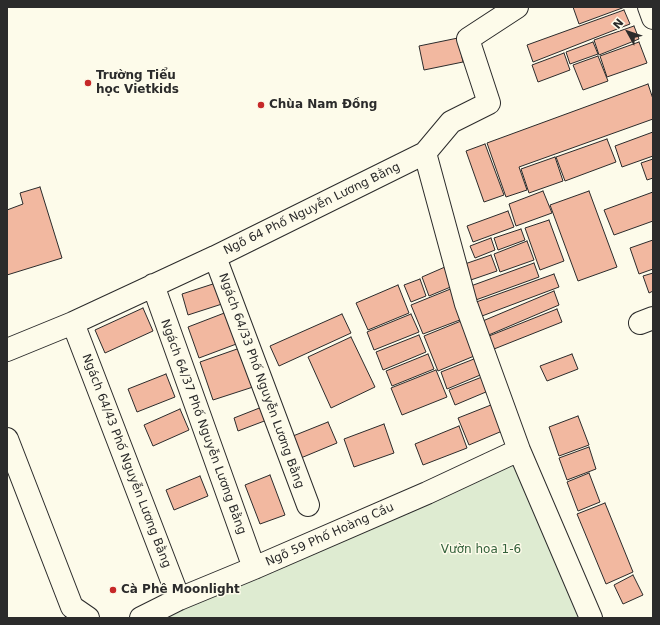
<!DOCTYPE html>
<html>
<head>
<meta charset="utf-8">
<style>
	body { margin:0 }
	#map { position:relative; width:660px; height:625px; overflow:hidden; background:#fdfbea; font-family:"DejaVu Sans",sans-serif }
	canvas { display:block }
	.frame { position:absolute; inset:0; border:8px solid #2b2b2b; pointer-events:none }
	.north { position:absolute; left:608px; top:12px; width:40px; height:40px; -webkit-text-stroke:3px #fdfbea; paint-order:stroke; rotate:310deg; font-size:11px; font-weight:700; line-height:16px; text-align:center; color:#2b2b2b }
	.north::after { content:''; display:block; margin:auto; width:14px; height:18px; background:#2b2b2b; clip-path:polygon(50% 0,100% 100%,50% 72%,0 100%) }
</style>
</head>
<body>
<div id="map">
<canvas width="660" height="625"></canvas>
<div class="frame"></div>
<div class="north">N</div>
</div>
<script>
const context = document.querySelector('canvas').getContext('2d');
context.lineJoin = 'round';
function fill(path, color) { context.fillStyle = color; context.fill(path, 'evenodd'); }
const toPath = rows => new Path2D(rows.map(r => 'M' + r).join(''));
function stroke(path, color, width, dash) { context.strokeStyle = color; context.lineWidth = width; context.lineCap = dash ? 'butt' : 'round'; context.setLineDash(dash || []); context.stroke(path); }
function write(font, color, halo, rows, align = 'center') {
  context.font = font + ' "DejaVu Sans",sans-serif'; context.lineWidth = 3; context.setLineDash([]); context.textBaseline = 'middle'; context.strokeStyle = halo; context.fillStyle = color; for (const [text, x, y, turn = 0] of rows) {
    context.save(); context.translate(x, y); context.rotate((+turn || 0) * Math.PI / 180); context.textAlign = isNaN(turn) ? turn : align; if (halo) context.strokeText(text, 0, 0); context.fillText(text, 0, 0); context.restore();
  }
}
const green = toPath([
	[517,460,582,618,157,618,517,460]
]);
fill(green, '#deebd1');
stroke(green, '#74746e', 1);
const building = toPath([
	[573,7,625,7,579,24,573,7],
	[624,10,630,24,533,62,527,45,624,10],
	[634,26,639,39,599,55,594,40,634,26],
	[458,38,463,62,424,70,419,46,458,38],
	[593,42,598,54,570,64,566,52,593,42],
	[639,42,647,63,607,77,600,56,639,42],
	[564,53,570,70,538,82,532,65,564,53],
	[598,56,608,81,583,90,573,65,598,56],
	[648,84,653,99,653,119,519,167,527,190,506,197,487,143,648,84],
	[653,132,653,156,622,167,615,146,653,132],
	[607,139,616,162,565,181,556,157,607,139],
	[485,144,504,195,484,202,466,151,485,144],
	[555,157,563,181,529,193,521,169,555,157],
	[653,159,653,178,647,180,641,163,653,159],
	[40,187,62,258,7,275,7,210,23,204,20,193,40,187],
	[543,191,552,213,516,226,509,204,543,191],
	[589,191,617,267,578,281,550,205,589,191],
	[653,192,653,221,614,235,604,210,653,192],
	[508,211,514,227,473,242,467,226,508,211],
	[549,220,564,261,540,270,525,228,549,220],
	[521,229,525,240,498,250,494,238,521,229],
	[491,238,495,250,475,258,470,246,491,238],
	[653,240,653,269,639,274,630,248,653,240],
	[527,241,534,260,500,272,494,254,527,241],
	[491,255,497,271,462,283,456,267,491,255],
	[534,263,539,277,473,301,468,287,534,263],
	[445,267,453,286,429,296,422,277,445,267],
	[653,273,653,291,649,293,643,276,653,273],
	[554,274,559,287,474,319,468,305,554,274],
	[420,279,426,296,411,302,404,285,420,279],
	[216,283,222,304,188,315,182,294,216,283],
	[398,285,409,313,368,330,356,303,398,285],
	[453,288,465,318,423,334,411,305,453,288],
	[554,291,559,305,484,337,478,323,554,291],
	[143,308,153,331,105,353,95,330,143,308],
	[557,309,562,322,489,351,484,338,557,309],
	[227,312,239,343,199,358,188,327,227,312],
	[342,314,351,333,279,366,270,346,342,314],
	[411,314,419,332,374,350,367,332,411,314],
	[466,319,479,354,438,371,424,336,466,319],
	[419,335,426,352,383,370,376,352,419,335],
	[351,337,375,387,331,408,308,357,351,337],
	[240,348,253,387,213,400,200,362,240,348],
	[428,354,434,369,392,386,386,371,428,354],
	[572,354,578,369,547,381,540,366,572,354],
	[479,357,485,373,447,389,441,372,479,357],
	[436,370,447,397,402,415,391,388,436,370],
	[166,374,175,397,137,412,128,389,166,374],
	[487,375,493,389,455,405,449,390,487,375],
	[496,403,507,429,469,445,458,418,496,403],
	[262,407,267,420,238,431,234,418,262,407],
	[180,409,189,430,153,446,144,425,180,409],
	[578,416,589,445,559,456,549,427,578,416],
	[328,422,337,443,296,460,288,438,328,422],
	[384,424,394,453,354,467,344,439,384,424],
	[459,426,467,448,423,465,415,444,459,426],
	[589,447,596,469,567,480,559,458,589,447],
	[589,473,600,502,578,511,567,482,589,473],
	[270,475,285,515,260,524,245,485,270,475],
	[200,476,208,496,174,510,166,490,200,476],
	[605,503,633,572,606,584,577,514,605,503],
	[633,575,643,595,623,604,614,585,633,575]
]);
fill(building, '#f2b8a0');
stroke(building, '#2b2b2b', 1);
const minor = toPath([
	[425,153,466,304,519,450,591,618],
	[215,257,308,505],
	[153,285,254,568],
	[73,323,179,599],
	[640,323,653,318],
	[7,350,73,323,215,257,425,153,451,122,489,103,468,39,517,7],
	[7,439,72,607,88,618],
	[141,618,179,599,254,568,427,493,519,450]
]);
const major = toPath([
	[649,7,653,18]
]);
stroke(minor, '#2b2b2b', 24);
stroke(major, '#2b2b2b', 24);
stroke(minor, '#fdfbea', 22);
stroke(major, '#fdfbea', 22);
for (const [x, y, r, color] of [
	[88,83,4,"#c62828"],
	[261,105,4,"#c62828"],
	[113,590,4,"#c62828"]
]) { const dot = new Path2D(); dot.arc(x, y, r, 0, 2 * Math.PI); context.fillStyle = color; context.fill(dot); stroke(dot, '#fdfbea', 1.5); }
write('bold 12px', '#2b2b2b', '#fdfbea', [
	["Trường Tiểu",96,76],
	["học Vietkids",96,90],
	["Chùa Nam Đồng",269,105],
	["Cà Phê Moonlight",121,590]
], 'left');
write('12px', '#2b2b2b', '#fdfbea', [
	["Ngõ 64 Phố Nguyễn Lương Bằng",312,209,-26],
	["Ngách 64/33 Phố Nguyễn Lương Bằng",261,381,70],
	["Ngách 64/37 Phố Nguyễn Lương Bằng",203,427,70],
	["Ngách 64/43 Phố Nguyễn Lương Bằng",126,461,69],
	["Ngõ 59 Phố Hoàng Cầu",330,535,-24]
]);
write('12px', '#34623c', '#fdfbea', [
	["Vườn hoa 1-6",481,550]
]);
</script>
</body>
</html>
